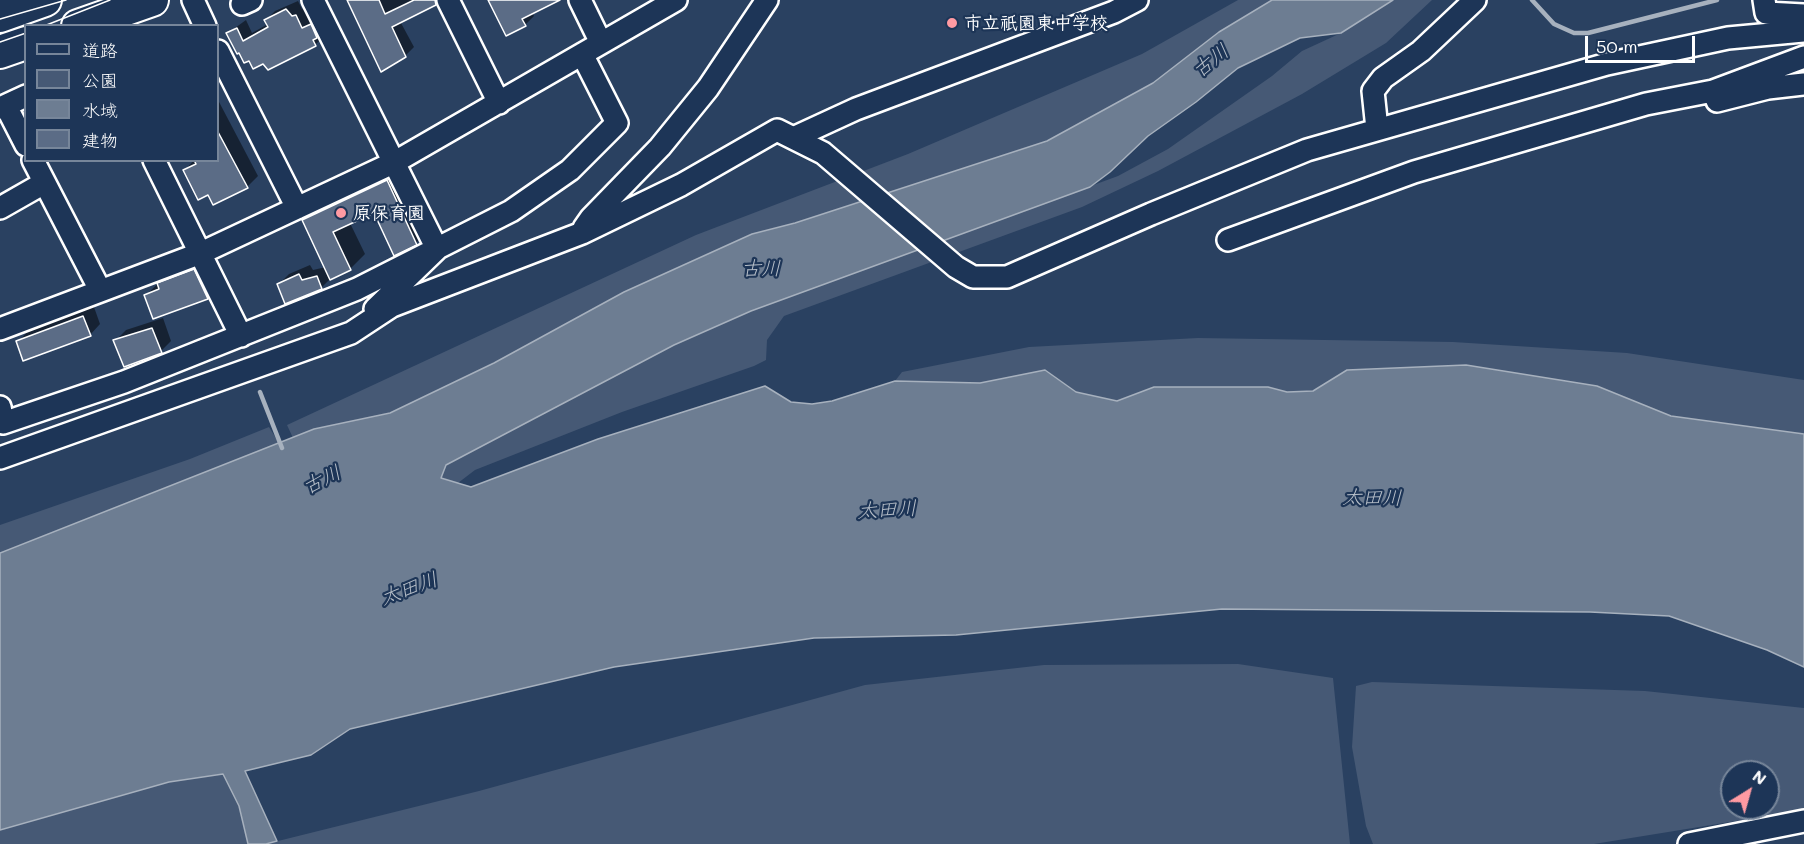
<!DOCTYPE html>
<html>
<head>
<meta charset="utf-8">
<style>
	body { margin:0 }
	#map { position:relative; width:1804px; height:844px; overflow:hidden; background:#2a4161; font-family:Mali,"Klee One",sans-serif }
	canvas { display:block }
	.legend { position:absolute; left:24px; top:24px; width:195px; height:138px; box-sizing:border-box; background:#1d3557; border:2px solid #77869a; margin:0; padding:8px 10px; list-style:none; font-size:18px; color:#fff }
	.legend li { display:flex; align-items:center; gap:12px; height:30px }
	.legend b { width:30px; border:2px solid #77869a }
	.north { position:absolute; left:1720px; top:760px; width:60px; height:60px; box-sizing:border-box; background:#1d3557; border:2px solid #77869a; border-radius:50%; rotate:37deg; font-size:16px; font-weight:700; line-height:24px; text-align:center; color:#fff }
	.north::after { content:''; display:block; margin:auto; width:21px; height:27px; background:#ff9aa2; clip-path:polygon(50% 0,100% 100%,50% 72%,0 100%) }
	.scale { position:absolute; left:1585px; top:36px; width:110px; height:27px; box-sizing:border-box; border:3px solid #fff; border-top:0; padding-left:8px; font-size:18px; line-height:21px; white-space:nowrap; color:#fff; -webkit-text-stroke:4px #1d3557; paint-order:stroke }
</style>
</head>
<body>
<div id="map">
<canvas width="1804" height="844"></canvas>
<ul class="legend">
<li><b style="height:8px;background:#1d3557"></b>道路</li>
<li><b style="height:16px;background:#465975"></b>公園</li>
<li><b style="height:16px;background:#6d7d92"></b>水域</li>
<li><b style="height:16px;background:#5b6c86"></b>建物</li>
</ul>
<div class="north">N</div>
<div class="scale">50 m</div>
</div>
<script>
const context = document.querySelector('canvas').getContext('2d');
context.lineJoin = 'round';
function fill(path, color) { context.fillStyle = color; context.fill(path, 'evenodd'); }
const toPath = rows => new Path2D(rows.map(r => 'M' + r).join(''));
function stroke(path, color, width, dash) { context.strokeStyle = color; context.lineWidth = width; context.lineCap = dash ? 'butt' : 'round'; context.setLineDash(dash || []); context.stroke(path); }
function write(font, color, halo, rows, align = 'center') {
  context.font = font + ' Mali,"Klee One",sans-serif'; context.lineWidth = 4.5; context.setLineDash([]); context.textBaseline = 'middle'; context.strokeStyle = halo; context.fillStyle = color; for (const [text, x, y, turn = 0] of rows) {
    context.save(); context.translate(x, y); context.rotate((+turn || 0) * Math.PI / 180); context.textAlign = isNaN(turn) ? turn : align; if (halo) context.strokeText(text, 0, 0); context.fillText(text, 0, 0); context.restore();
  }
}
fill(toPath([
	[1238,0,1272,0,1219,32,1153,83,1047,141,795,223,752,234,624,292,494,363,390,413,314,429,293,438,287,425,696,235,908,154,1142,54],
	[1393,0,1432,0,1386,43,1302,94,1158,171,1082,207,784,316,767,340,766,360,754,366,622,412,475,470,458,483,441,478,446,465,674,345,751,311,1118,176,1168,149,1272,76,1302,51,1341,33],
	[1198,338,1453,342,1627,353,1804,380,1804,434,1671,416,1597,386,1347,370,1313,391,1287,392,1268,387,1154,387,1117,401,1076,392,1045,370,980,383,895,381,902,372,1029,347],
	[269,427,279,443,0,553,0,525,190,459],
	[1238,664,1333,678,1350,844,266,844,479,791,865,685,1044,665],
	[1372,682,1645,691,1804,708,1804,810,1594,844,1373,844,1366,826,1352,747,1356,686],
	[1732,772,1768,772,1768,808,1732,808],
	[224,774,239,806,248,844,0,844,0,830,169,782]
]), '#465975');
const water = toPath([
	[1272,0,1393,0,1341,33,1300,38,1238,68,1196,102,1148,136,1110,172,1090,187,751,311,674,345,446,465,441,478,471,487,598,439,765,386,791,402,812,404,832,401,895,381,980,383,1045,370,1076,392,1117,401,1154,387,1268,387,1287,392,1313,391,1347,370,1466,365,1597,386,1671,416,1804,434,1804,667,1767,650,1669,616,1590,612,1222,609,956,635,814,638,614,667,350,729,311,755,245,771,277,841,266,844,248,844,239,806,223,774,169,782,0,830,0,553,314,429,390,413,494,363,624,292,752,234,795,223,1047,141,1153,83,1219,32,1272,0]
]);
fill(water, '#6d7d92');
stroke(water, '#a7b1be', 1.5);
fill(toPath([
	[349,0,440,0,401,23,414,47,405,56,381,70],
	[490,0,556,0,532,12,534,16,525,25],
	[298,1,302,9,305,7,311,20,320,16,324,36,315,45,269,68,228,33,246,20,252,33,268,24,266,20,275,11],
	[218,100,258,176,247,187,214,203,208,193,185,170,194,160,218,160],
	[401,167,430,229,416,243,375,211,350,223,365,254,350,269,331,278,321,288,279,284,289,274,310,265,313,270,326,267,304,220,318,206],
	[205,260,218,287,207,297,154,317,146,295,169,273],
	[94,307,100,324,90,335,18,342,28,331],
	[163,318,171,341,161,351,115,341,126,330]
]), '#0007');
stroke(toPath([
	[1532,0,1554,24,1574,33,1588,33,1717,0],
	[260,392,282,448]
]), '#a7b1be', 4.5);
const building = toPath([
	[347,0,379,0,385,14,414,0,435,0,436,5,392,27,406,57,381,72,347,0],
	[488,0,560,0,522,19,526,26,506,36,488,0],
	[286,9,292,16,296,15,302,28,311,24,317,38,313,40,316,46,268,70,263,64,253,69,249,61,244,63,239,53,237,54,226,33,237,28,243,41,268,27,264,20,286,9],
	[218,132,248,188,213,205,208,195,198,200,183,170,196,164,194,160,218,160,218,132],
	[387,180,417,245,394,256,374,213,333,232,351,270,330,280,302,220,387,180],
	[194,269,208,299,153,319,144,295,159,289,157,283,194,269],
	[299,274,302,280,317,276,322,289,285,304,277,284,299,274],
	[83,316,91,336,23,361,16,341,83,316],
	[152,328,162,353,124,367,113,340,152,328]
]);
fill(building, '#5b6c86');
stroke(building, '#fff', 1.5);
const minor = toPath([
	[193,0,205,26],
	[313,0,437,249,375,309],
	[448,0,499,103],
	[580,0,601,43],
	[1764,0,1766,13,1804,15],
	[242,4,251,0],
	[218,51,297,208],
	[1717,101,1768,88,1804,84],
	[6,106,26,145],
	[0,108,26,96],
	[1377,129,1373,91,1383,78,1421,51,1475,0],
	[793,138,856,109,1114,12,1137,0],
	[33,160,100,290],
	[154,160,241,336],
	[0,208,44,183],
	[584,228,591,218,660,147,708,88,767,0],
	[1228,240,1414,172,1646,104,1713,91,1804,57],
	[0,329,201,253,395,162,676,0],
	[0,407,3,423,124,382,357,289,511,211,570,170,617,123,582,54],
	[0,458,351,333,392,306,582,233,681,185,777,130,823,153,956,267,973,277,1007,277,1151,214,1307,150,1607,64,1728,38,1804,31],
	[1689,844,1804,821]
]);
const highway = toPath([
	[0,16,45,0],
	[78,26,152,0],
	[0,52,26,43]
]);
stroke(minor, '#fff', 26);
stroke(highway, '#fff', 36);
stroke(minor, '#1d3557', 21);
stroke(highway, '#1d3557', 32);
stroke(toPath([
	[0,19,66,0],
	[44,26,110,0],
	[0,42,26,33]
]), '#fff', 1.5);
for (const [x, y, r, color] of [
	[952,23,6,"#ff9aa2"],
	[341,213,6,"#ff9aa2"]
]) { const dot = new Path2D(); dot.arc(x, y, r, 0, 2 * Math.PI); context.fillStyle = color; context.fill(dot); stroke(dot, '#1d3557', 2); }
write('bold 18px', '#fff', '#1d3557', [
	["市立祇園東中学校",964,23],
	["原保育園",353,213]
], 'left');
write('italic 20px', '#b6bec8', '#1d3557', [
	["古川",1211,61,-38],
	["古川",761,269],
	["古川",322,480,-26],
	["太田川",1372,498,1],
	["太田川",887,510,-3],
	["太田川",409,589,-20]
]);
</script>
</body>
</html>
